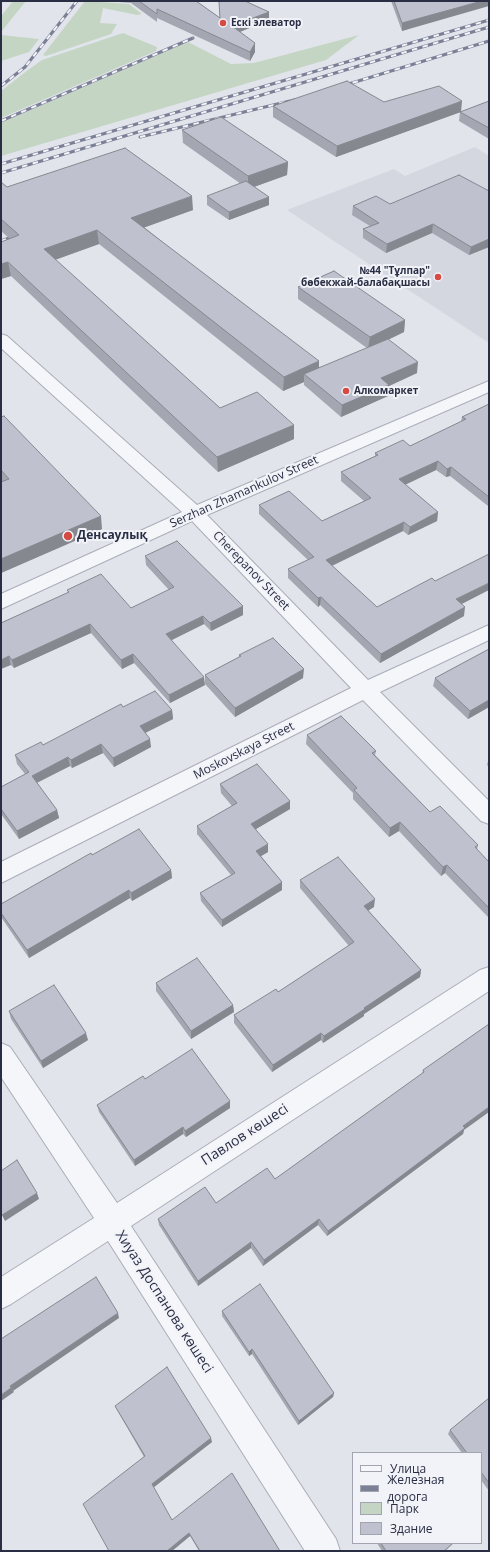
<!DOCTYPE html>
<html>
<head>
<meta charset="utf-8">
<style>
	body { margin:0 }
	#map { position:relative; width:490px; height:1552px; overflow:hidden; background:#e2e4eb; font-family:"Open Sans",sans-serif }
	canvas { display:block }
	.frame { position:absolute; inset:0; border:2px solid #292e44; pointer-events:none }
	.legend { position:absolute; left:352px; top:1452px; width:130px; height:92px; box-sizing:border-box; background:#f2f3f8; border:1px solid #a2a4b0; margin:0; padding:5px 7px; list-style:none; font-size:12px; color:#292e44 }
	.legend li { display:flex; align-items:center; gap:8px; height:20px }
	.legend b { width:20px; border:1px solid #a2a4b0 }
</style>
</head>
<body>
<div id="map">
<canvas width="490" height="1552"></canvas>
<div class="frame"></div>
<ul class="legend">
<li><b style="height:5px;background:#f5f6f9"></b>Улица</li>
<li><b style="height:5px;background:#7b8096"></b>Железная дорога</li>
<li><b style="height:11px;background:#c4d5c3"></b>Парк</li>
<li><b style="height:11px;background:#bfc2ce"></b>Здание</li>
</ul>
</div>
<script>
const context = document.querySelector('canvas').getContext('2d');
context.lineJoin = 'round';
function fill(path, color) { context.fillStyle = color; context.fill(path, 'evenodd'); }
const toPath = rows => new Path2D(rows.map(r => 'M' + r).join(''));
function stroke(path, color, width, dash) { context.strokeStyle = color; context.lineWidth = width; context.lineCap = dash ? 'butt' : 'round'; context.setLineDash(dash || []); context.stroke(path); }
function write(font, color, halo, rows, align = 'center') {
  context.font = font + ' "Open Sans",sans-serif'; context.lineWidth = 4; context.setLineDash([]); context.textBaseline = 'middle'; context.strokeStyle = halo; context.fillStyle = color; for (const [text, x, y, turn = 0] of rows) {
    context.save(); context.translate(x, y); context.rotate((+turn || 0) * Math.PI / 180); context.textAlign = isNaN(turn) ? turn : align; if (halo) context.strokeText(text, 0, 0); context.fillText(text, 0, 0); context.restore();
  }
}
fill(toPath([
	[475,147,489,156,489,343,287,210,394,169,405,176]
]), '#d4d6e0');
fill(toPath([
	[13,1,26,1,1,32,2,15],
	[85,1,129,4,142,14,137,15,103,8,100,23,117,24,111,34,46,56,43,55],
	[123,33,157,47,156,51,1,118,1,91,28,70,42,60],
	[1,35,39,39,29,52,1,61],
	[359,35,326,60,1,156,1,123,188,42,231,64,254,63]
]), '#c4d5c3');
const street = toPath([
	[1,334,7,336,197,505,489,381,489,392,207,515,368,680,489,625,489,640,380,692,489,801,489,824,481,821,363,700,1,883,1,862,351,688,192,521,1,609,1,594,182,512,1,348,1,334],
	[489,967,489,991,131,1226,336,1539,340,1551,305,1551,108,1241,11,1304,1,1309,1,1277,94,1218,1,1077,1,1043,10,1047,117,1203,480,970,489,967]
]);
stroke(street, '#aaadb9', 2);
fill(street, '#f5f6f9');
const rail = toPath([
	[1,86,25,67,77,1],
	[342,86,489,41],
	[1,121,193,38],
	[140,137,294,100],
	[1,164,489,20],
	[1,173,489,27],
	[1,241,20,234]
]);
stroke(rail, '#7b8096', 3);
stroke(rail, '#f2f3f8', 2, [5.5]);
fill(toPath([
	[106,1,196,1,220,18,219,2,269,12,269,20,240,32,255,52,250,61,157,18,157,22,131,3],
	[391,1,489,1,402,31],
	[489,101,489,139,459,121,460,112,336,157,273,117,273,106,384,102,461,112],
	[182,130,288,162,287,175,254,187,269,197,269,205,229,220,207,205,207,196,241,184,183,143],
	[1,182,7,187,193,210,144,227,319,368,367,348,298,299,298,287,405,320,404,332,388,340,417,373,389,386,388,396,341,417,304,385,304,382,283,391,99,244,55,260,220,408,294,425,294,439,218,472,11,276,1,279,1,242,10,239,1,231],
	[489,191,489,247,469,255,432,233,386,253,363,238,363,229,370,226,352,215,353,206,390,204],
	[489,404,489,506,488,506,450,476,446,477,436,470,405,485,438,512,437,521,408,535,403,531,332,566,377,607,462,604,464,616,380,663,320,605,318,607,288,578,288,569,308,560,259,514,259,505,322,521,364,501,341,481,341,472,375,456,375,453,410,446,461,422,462,417],
	[1,417,102,529,1,573,1,482,2,482,1,480],
	[145,556,243,615,211,631,204,624,171,640,205,685,170,703,134,663,122,669,91,633,14,668,11,665,1,623,68,593,67,590,131,608,169,590,146,565],
	[489,649,489,707,468,719,433,686,435,678],
	[239,655,303,678,235,717,205,684,205,675,239,657],
	[123,707,172,710,173,719,145,733,151,747,114,767,103,753,72,768,70,766,37,783,57,810,59,818,19,839,1,814,1,787,25,774,17,764,15,755,43,745],
	[307,735,376,751,375,755,430,812,478,845,477,850,489,862,489,918,445,873,441,876,399,831,389,837,353,799,353,793,306,744],
	[489,757,489,767,487,765],
	[220,784,290,809,256,829,268,852,261,856,282,882,282,890,222,927,201,901,200,893,231,875,197,834,197,826,232,806,221,793],
	[92,855,171,870,172,878,132,901,130,898,29,958,1,917,1,904],
	[300,880,374,907,368,910,421,970,420,977,364,1014,364,1016,323,1043,321,1040,272,1072,234,1023,234,1015,278,992,349,946,300,888],
	[156,983,233,1005,234,1012,191,1039,156,991],
	[9,1011,88,1040,43,1068,11,1019],
	[423,1070,464,1130,463,1134,327,1236,318,1225,263,1266,251,1248,198,1286,159,1225,158,1219,216,1203,275,1179,422,1074],
	[145,1079,230,1108,186,1137,183,1134,135,1166,99,1112,97,1105],
	[222,1311,334,1393,333,1397,298,1425,252,1354,249,1356,222,1316],
	[489,1398,489,1491,481,1480,481,1453,462,1453,448,1434,450,1430],
	[115,1406,212,1442,153,1487,172,1520,280,1551,199,1551,190,1536,172,1551,109,1551,144,1457,117,1410],
	[377,1543,454,1543,445,1551,382,1551]
]), '#a4a7b1');
fill(toPath([
	[482,1,489,1,489,6,402,31,402,23],
	[269,12,269,20,232,35,232,26],
	[255,43,255,52,250,61,250,52],
	[462,101,461,112,336,157,337,146],
	[288,162,287,175,248,189,248,176],
	[192,196,193,210,132,232,131,218],
	[269,197,269,205,229,220,229,212],
	[433,224,432,233,386,253,387,244],
	[97,230,99,244,46,263,44,249],
	[489,239,489,247,469,255,471,247],
	[8,262,11,276,1,279,1,264],
	[405,320,404,332,368,349,370,337],
	[319,361,319,375,304,374,304,382,283,391,284,377],
	[418,362,417,373,389,386,388,396,341,417,342,405,381,378],
	[294,425,294,439,218,472,217,457],
	[438,461,436,470,398,488,399,479],
	[451,467,450,476,446,477,447,469],
	[438,512,437,521,408,535,410,527],
	[101,516,102,529,1,573,1,559],
	[404,522,403,531,325,569,326,560],
	[489,583,489,590,454,608,456,599],
	[321,597,320,605,318,607,318,598],
	[243,606,243,615,211,631,210,623],
	[465,607,464,616,380,663,381,654],
	[203,616,204,624,166,643,166,634],
	[90,624,91,633,14,668,12,660],
	[133,654,134,663,122,669,121,660],
	[9,656,11,665,1,669,1,660],
	[304,669,303,678,235,717,235,708],
	[204,677,205,685,170,703,169,695],
	[489,700,489,707,468,719,470,711],
	[172,710,173,719,141,735,140,726],
	[150,739,151,747,114,767,113,758],
	[101,744,103,753,72,768,71,760],
	[68,757,70,766,34,784,32,776],
	[290,801,290,809,251,832,251,824],
	[57,810,59,818,19,839,17,831],
	[400,822,399,831,389,837,390,828],
	[268,844,268,852,256,859,256,851],
	[447,865,445,873,441,876,443,867],
	[171,870,172,878,132,901,131,893],
	[282,882,282,890,222,927,222,920],
	[129,890,130,898,29,958,27,950],
	[375,899,374,907,363,914,364,906],
	[421,970,420,977,364,1014,364,1016,323,1043,324,1036,364,1008],
	[233,1005,234,1012,191,1039,191,1031],
	[86,1033,88,1040,43,1068,41,1061],
	[321,1033,321,1040,272,1072,273,1065],
	[230,1101,230,1108,186,1137,185,1131],
	[489,1107,489,1112,464,1130,463,1134,327,1236,328,1231,463,1126],
	[183,1127,183,1134,135,1166,134,1160],
	[37,1193,39,1199,5,1221,2,1215],
	[319,1219,318,1225,263,1266,264,1260],
	[251,1242,251,1248,198,1286,198,1281],
	[118,1313,119,1318,13,1391,10,1386],
	[252,1349,252,1354,249,1356,249,1352],
	[11,1388,14,1392,1,1401,1,1395],
	[334,1393,333,1397,298,1425,299,1421],
	[211,1438,212,1442,153,1488,152,1484],
	[189,1533,190,1536,172,1551,167,1551]
]), '#868890');
const building = toPath([
	[139,1,196,1,220,18,219,2,221,1,245,1,269,12,232,26,255,43,250,52,157,9,157,14,139,1],
	[394,1,482,1,402,23,394,1],
	[347,81,384,102,439,86,462,101,337,146,273,106,347,81],
	[489,101,489,128,460,112,489,101],
	[221,117,288,162,248,176,182,130,221,117],
	[125,148,192,196,131,218,319,361,284,377,97,230,44,249,220,408,257,392,294,425,217,457,8,262,1,264,1,242,19,235,1,219,1,182,7,187,125,148],
	[459,175,489,191,489,239,471,247,433,224,387,244,363,229,379,223,353,206,376,196,390,204,459,175],
	[246,181,269,197,229,212,207,196,246,181],
	[334,271,405,320,370,337,298,287,334,271],
	[388,339,418,362,381,378,389,385,342,405,304,374,388,339],
	[489,404,489,497,451,467,447,469,438,461,399,479,438,512,410,527,404,522,326,560,377,607,432,578,435,581,489,554,489,583,456,599,465,607,381,654,321,597,318,598,288,569,314,557,259,505,289,491,322,521,371,498,341,472,378,455,375,453,403,440,410,446,466,419,462,417,489,404],
	[4,416,101,516,1,559,1,482,9,479,1,470,1,417,4,416],
	[177,541,243,606,210,623,203,616,166,634,204,677,169,695,133,654,121,660,90,624,12,660,9,656,1,660,1,623,69,592,67,590,101,574,131,608,174,587,145,556,177,541],
	[273,638,304,669,235,708,205,675,241,656,239,655,273,638],
	[489,649,489,700,470,711,435,678,489,649],
	[155,691,172,710,140,726,150,739,113,758,101,744,71,760,68,757,32,776,57,810,17,831,1,809,1,787,29,772,15,755,41,742,43,745,121,704,123,707,155,691],
	[341,716,376,751,372,753,430,812,440,806,478,845,475,847,489,862,489,908,447,865,443,867,400,822,390,828,354,790,357,788,307,735,341,716],
	[257,764,290,801,251,824,268,844,256,851,282,882,222,920,200,893,235,873,197,826,237,803,220,784,257,764],
	[139,829,171,870,131,893,129,890,27,950,1,913,1,904,91,853,92,855,139,829],
	[338,857,375,899,364,906,421,970,364,1008,365,1009,324,1036,321,1033,273,1065,234,1015,276,989,278,992,354,942,300,880,338,857],
	[197,958,233,1005,191,1031,156,983,197,958],
	[54,985,86,1033,41,1061,9,1011,54,985],
	[489,1024,489,1107,463,1126,465,1128,328,1231,319,1219,264,1260,251,1242,198,1281,158,1219,205,1187,216,1203,267,1168,275,1179,424,1072,423,1070,489,1024],
	[192,1049,230,1101,185,1131,183,1127,134,1160,97,1105,143,1076,145,1079,192,1049],
	[17,1160,37,1193,2,1215,1,1212,1,1171,17,1160],
	[96,1277,118,1313,10,1386,11,1388,1,1395,1,1339,96,1277],
	[260,1284,334,1393,299,1421,252,1349,249,1352,222,1311,260,1284],
	[167,1367,211,1438,152,1484,172,1520,232,1473,280,1551,200,1551,189,1533,167,1551,109,1551,83,1504,145,1456,115,1406,167,1367],
	[489,1398,489,1483,481,1472,481,1453,467,1453,450,1430,489,1398],
	[381,1543,453,1543,444,1551,386,1551,381,1543]
]);
fill(building, '#bfc2ce');
stroke(building, '#868890', 1);
for (const [x, y, r, color] of [
	[223,23,4,"#d54a42"],
	[438,277,4,"#d54a42"],
	[346,391,4,"#d54a42"],
	[68,536,5,"#d54a42"]
]) { const dot = new Path2D(); dot.arc(x, y, r, 0, 2 * Math.PI); context.fillStyle = color; context.fill(dot); stroke(dot, '#f2f3f8', 1.5); }
write('bold 10px', '#292e44', '#f2f3f8', [
	["Ескі элеватор",231,23],
	["№44 \"Тұлпар\"",430,271,"right"],
	["бөбекжай-балабақшасы",430,283,"right"],
	["Алкомаркет",354,391]
], 'left');
write('12px', '#292e44', '#f2f3f8', [
	["Serzhan Zhamankulov Street",244,492,-24],
	["Cherepanov Street",251,571,46],
	["Moskovskaya Street",244,751,-27]
]);
write('bold 12px', '#292e44', '#f2f3f8', [
	["Денсаулық",77,536]
], 'left');
write('14px', '#292e44', '#f2f3f8', [
	["Павлов көшесі",245,1135,-33],
	["Хиуаз Доспанова көшесі",164,1302,57]
]);
</script>
</body>
</html>
